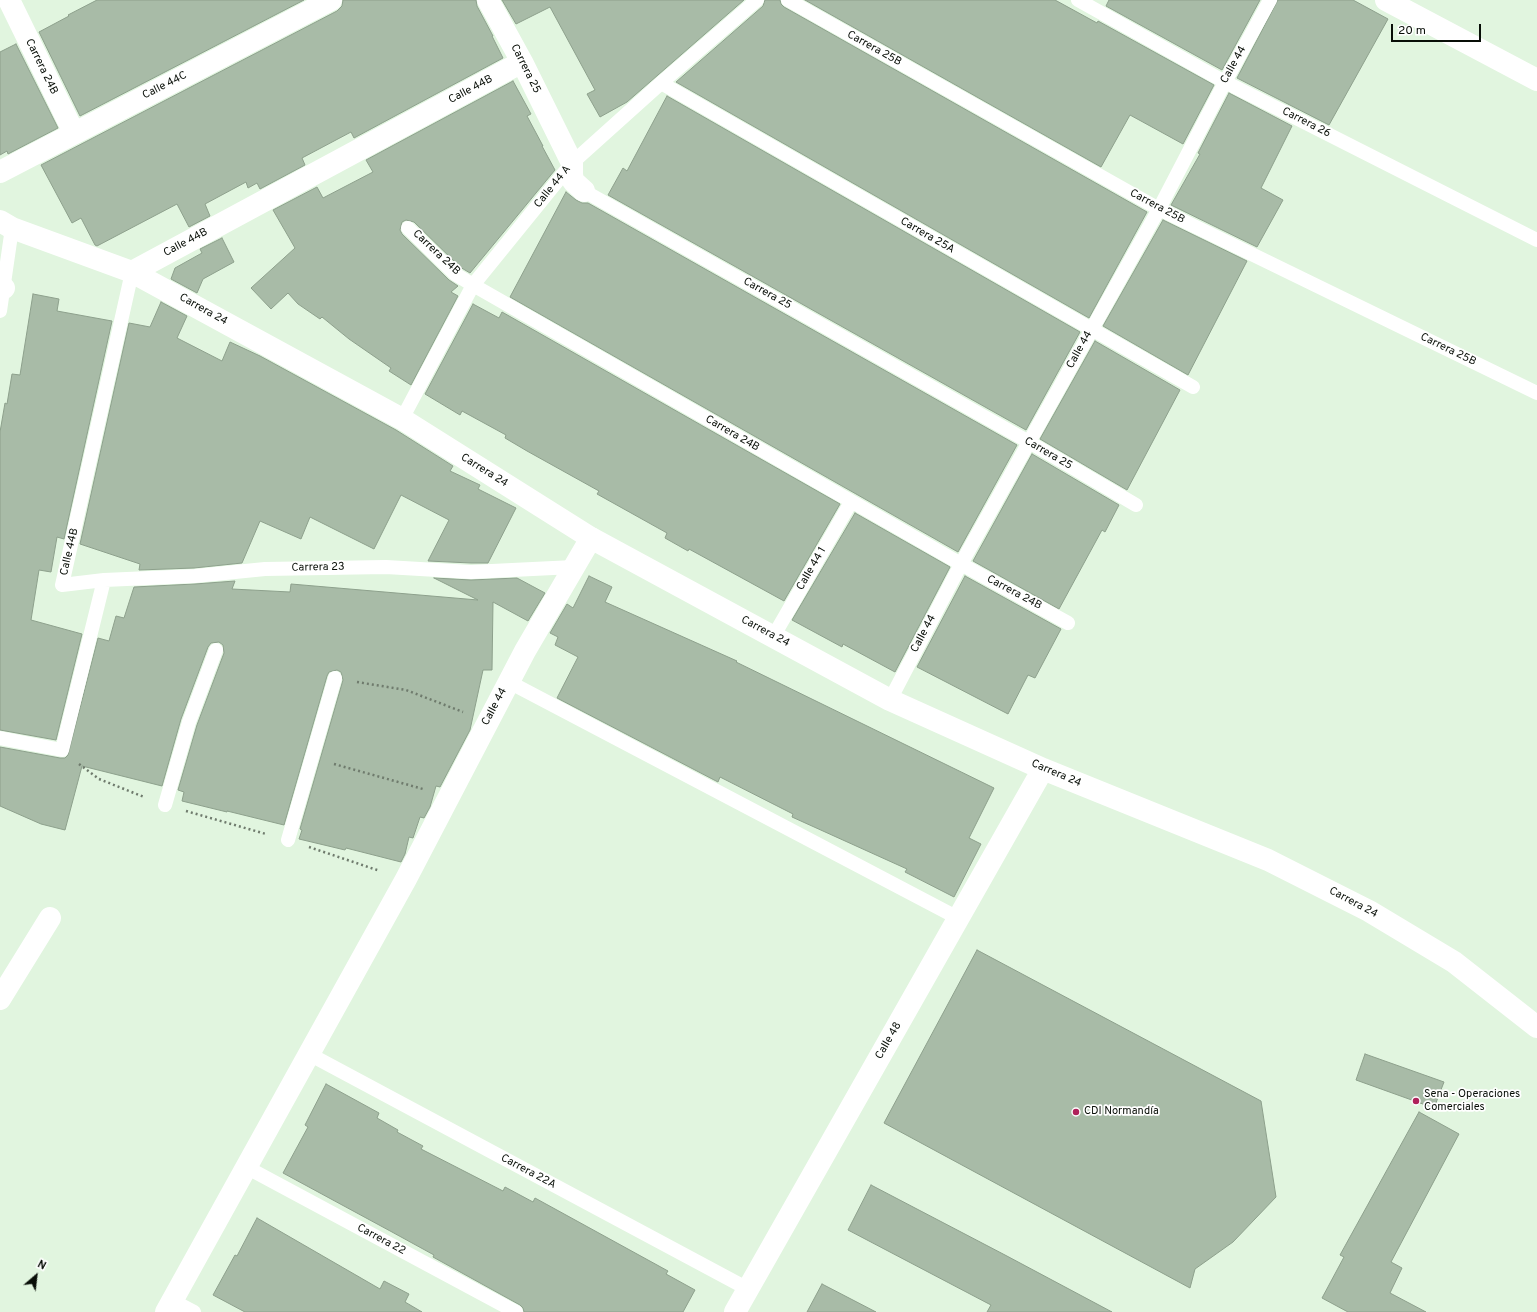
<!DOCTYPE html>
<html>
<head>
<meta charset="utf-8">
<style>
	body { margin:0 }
	#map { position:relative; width:1537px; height:1312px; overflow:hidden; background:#e1f5df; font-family:Overpass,sans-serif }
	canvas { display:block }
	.north { position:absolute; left:16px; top:1256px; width:40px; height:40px; -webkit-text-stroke:3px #fff; paint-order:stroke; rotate:28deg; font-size:11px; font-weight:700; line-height:16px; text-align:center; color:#080e07 }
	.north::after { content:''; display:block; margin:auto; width:14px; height:18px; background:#080e07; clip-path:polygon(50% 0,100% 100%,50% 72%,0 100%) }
	.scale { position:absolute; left:1391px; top:24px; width:90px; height:18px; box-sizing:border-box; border:2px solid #080e07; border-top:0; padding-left:5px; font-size:12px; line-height:14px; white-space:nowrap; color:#080e07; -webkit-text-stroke:3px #fff; paint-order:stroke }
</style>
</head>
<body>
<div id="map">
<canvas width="1537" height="1312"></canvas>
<div class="north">N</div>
<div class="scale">20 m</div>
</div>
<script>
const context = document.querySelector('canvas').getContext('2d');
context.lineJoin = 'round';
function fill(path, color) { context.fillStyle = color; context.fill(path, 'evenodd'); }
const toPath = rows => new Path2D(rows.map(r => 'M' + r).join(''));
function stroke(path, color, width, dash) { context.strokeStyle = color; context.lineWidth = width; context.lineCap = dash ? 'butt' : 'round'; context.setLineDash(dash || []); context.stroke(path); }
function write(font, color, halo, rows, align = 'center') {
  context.font = font + ' Overpass,sans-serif'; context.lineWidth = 3.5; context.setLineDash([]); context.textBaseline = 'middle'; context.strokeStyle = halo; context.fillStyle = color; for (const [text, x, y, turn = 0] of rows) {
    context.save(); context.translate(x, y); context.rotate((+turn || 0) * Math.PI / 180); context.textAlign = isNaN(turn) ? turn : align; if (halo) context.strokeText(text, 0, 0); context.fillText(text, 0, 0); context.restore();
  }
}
const building = toPath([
	[97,0,304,0,80,116,39,32,69,16,68,15,97,0],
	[343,0,476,0,477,6,493,36,492,36,503,58,354,138,351,132,302,158,305,165,260,189,257,183,248,188,246,182,205,204,210,216,189,227,177,204,97,246,95,245,81,218,72,223,41,165,337,11,342,6,343,0],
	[502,0,744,0,627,102,600,117,587,94,595,90,550,7,516,24,502,0],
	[765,0,780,0,781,4,784,7,1147,212,1089,318,676,82,763,6,765,0],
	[805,0,1055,0,1097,23,1098,21,1214,85,1183,144,1130,115,1101,167,805,0],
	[1109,0,1260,0,1222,70,1106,6,1109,0],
	[1278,0,1353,0,1388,19,1329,125,1237,78,1278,0],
	[16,44,58,128,8,154,7,151,0,155,0,52,16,44],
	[513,81,531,114,527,116,543,146,542,146,555,170,470,273,460,267,414,222,406,220,402,222,400,230,402,234,449,280,458,286,451,292,458,296,411,385,389,371,391,368,349,339,322,317,320,319,298,304,288,293,271,309,251,288,295,248,273,210,317,187,323,198,373,172,366,160,513,81],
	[1229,93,1292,126,1261,188,1283,200,1257,247,1171,205,1200,154,1198,153,1229,93],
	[667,96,1080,332,1026,430,608,195,623,168,627,171,667,96],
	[566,192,576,200,582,203,588,203,1017,445,958,552,510,297,566,192],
	[1163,220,1247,261,1188,375,1103,326,1163,220],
	[222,238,234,262,203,279,197,293,171,279,175,268,202,253,200,249,222,238],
	[33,294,59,299,57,311,112,321,64,539,57,537,51,572,39,570,31,620,82,634,56,740,0,730,0,432,5,403,7,404,12,374,20,375,33,294],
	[161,302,187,316,177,338,222,361,230,342,260,356,396,430,453,466,450,471,480,485,478,489,516,508,488,563,471,563,428,561,449,520,401,495,374,549,310,517,301,539,260,521,242,563,194,568,139,570,140,564,80,544,129,323,150,327,161,302],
	[473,304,499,318,502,312,840,504,784,601,689,549,688,551,665,538,667,533,597,494,599,491,527,451,505,438,506,435,462,411,460,415,425,394,473,304],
	[1095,341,1180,390,1127,490,1040,439,1095,341],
	[1032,454,1119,505,1105,532,1102,530,1059,609,973,561,1032,454],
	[855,513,950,567,895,672,843,644,842,647,792,620,855,513],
	[589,576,612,587,605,602,737,661,736,662,994,788,969,838,981,844,954,897,905,872,907,869,792,817,793,814,720,777,718,782,557,698,578,657,555,645,558,637,550,633,567,604,573,608,589,576],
	[965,576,1061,629,1035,678,1028,675,1008,714,917,667,965,576],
	[434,578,471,580,517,578,545,593,528,621,493,602,492,670,483,670,470,730,440,787,436,786,430,807,424,818,420,817,413,838,409,837,405,854,401,862,346,848,345,850,299,839,302,830,300,829,343,680,341,672,337,670,329,672,327,676,284,825,227,811,227,812,182,801,184,792,178,790,197,725,224,653,223,645,219,642,211,643,208,647,181,719,162,786,82,766,65,830,41,824,0,806,0,747,60,758,65,758,68,755,98,638,109,641,116,616,124,618,134,587,195,584,235,581,232,589,290,592,291,584,478,600,434,578],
	[977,950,1261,1101,1276,1197,1233,1242,1195,1269,1190,1288,884,1123,977,950],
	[1365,1054,1444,1082,1434,1108,1356,1080,1365,1054],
	[326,1084,379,1113,377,1118,398,1130,397,1132,423,1146,421,1149,503,1191,505,1187,533,1202,535,1198,668,1271,666,1274,695,1290,683,1312,524,1312,523,1308,520,1305,433,1257,434,1255,392,1232,283,1173,308,1127,305,1125,326,1084],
	[1419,1112,1459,1134,1391,1262,1402,1268,1390,1293,1426,1312,1348,1312,1322,1298,1344,1257,1340,1255,1419,1112],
	[871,1185,1005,1255,1112,1312,987,1312,991,1305,848,1230,871,1185],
	[257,1218,380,1289,384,1281,409,1294,405,1302,422,1312,245,1312,213,1295,235,1255,237,1256,257,1218],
	[822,1284,876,1312,807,1312,822,1284]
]);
fill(building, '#a8bba7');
stroke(building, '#8da08c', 1);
stroke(toPath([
	[357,682,406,690,463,712],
	[79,764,99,779,144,797],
	[334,764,423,789],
	[186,811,266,834],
	[309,847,380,871]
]), '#6f7b6d', 2.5, [2, 3]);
stroke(toPath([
	[788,0,1159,209,1537,393],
	[1078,0,1225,82,1537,240],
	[661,83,1193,387],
	[584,191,1029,442,1136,505],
	[408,228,455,274,473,285,961,564,1068,623],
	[132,272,62,585,104,580,195,576,265,569,386,567,471,572,574,567],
	[0,311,12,228],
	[402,419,473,285,572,163,661,83,757,0],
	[773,637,851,502],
	[509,682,958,918],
	[890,700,961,564,1159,209,1225,82,1270,0],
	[0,738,62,750,104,580],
	[165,805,189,722,216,650],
	[288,840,335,678],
	[309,1054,748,1289],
	[246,1167,516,1312],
	[173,1301,194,1312]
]), '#fff', 14);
stroke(toPath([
	[9,0,74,133],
	[488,0,522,62,572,163,572,174,573,181,584,191],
	[1386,0,1537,80],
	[0,172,331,0],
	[132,272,522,62],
	[0,288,4,288],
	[0,999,50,918],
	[166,1312,406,879,525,651,591,538]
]), '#fff', 22);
stroke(toPath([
	[0,221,12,228,132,272,402,419,591,538,890,700,1043,769,1268,860,1369,911,1454,962,1537,1027],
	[735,1312,1043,769]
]), '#fff', 22);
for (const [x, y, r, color] of [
	[1416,1101,4,"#af215a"],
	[1076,1112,4,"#af215a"]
]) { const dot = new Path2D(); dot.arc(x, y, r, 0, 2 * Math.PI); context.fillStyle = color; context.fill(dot); stroke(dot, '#fff', 1.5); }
write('11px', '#080e07', '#fff', [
	["Carrera 25B",874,49,29],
	["Calle 44",1234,65,-61],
	["Carrera 24B",41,67,64],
	["Carrera 25",525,69,63],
	["Calle 44C",165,86,-27],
	["Calle 44B",471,90,-28],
	["Carrera 26",1306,123,27],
	["Calle 44 A",553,187,-51],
	["Carrera 25B",1157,207,28],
	["Carrera 25A",927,236,30],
	["Calle 44B",186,243,-28],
	["Carrera 24B",436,253,43],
	["Carrera 25",767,294,29],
	["Carrera 24",203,310,29],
	["Calle 44",1080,350,-61],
	["Carrera 25B",1448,350,26],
	["Carrera 24B",732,434,30],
	["Carrera 25",1048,454,30],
	["Carrera 24",484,471,32],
	["Calle 44B",70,552,-77],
	["Carrera 23",318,568,-1],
	["Calle 44 1",812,569,-60],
	["Carrera 24B",1014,593,28],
	["Carrera 24",765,632,28],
	["Calle 44",924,634,-62],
	["Calle 44",495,707,-62],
	["Carrera 24",1056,774,23],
	["Carrera 24",1353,903,28],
	["Calle 48",889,1041,-60],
	["Carrera 22A",528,1172,28],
	["Carrera 22",381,1240,28]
]);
write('11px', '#080e07', '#fff', [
	["Sena - Operaciones",1424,1095],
	["Comerciales",1424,1108],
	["CDI Normandía",1084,1112]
], 'left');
</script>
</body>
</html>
